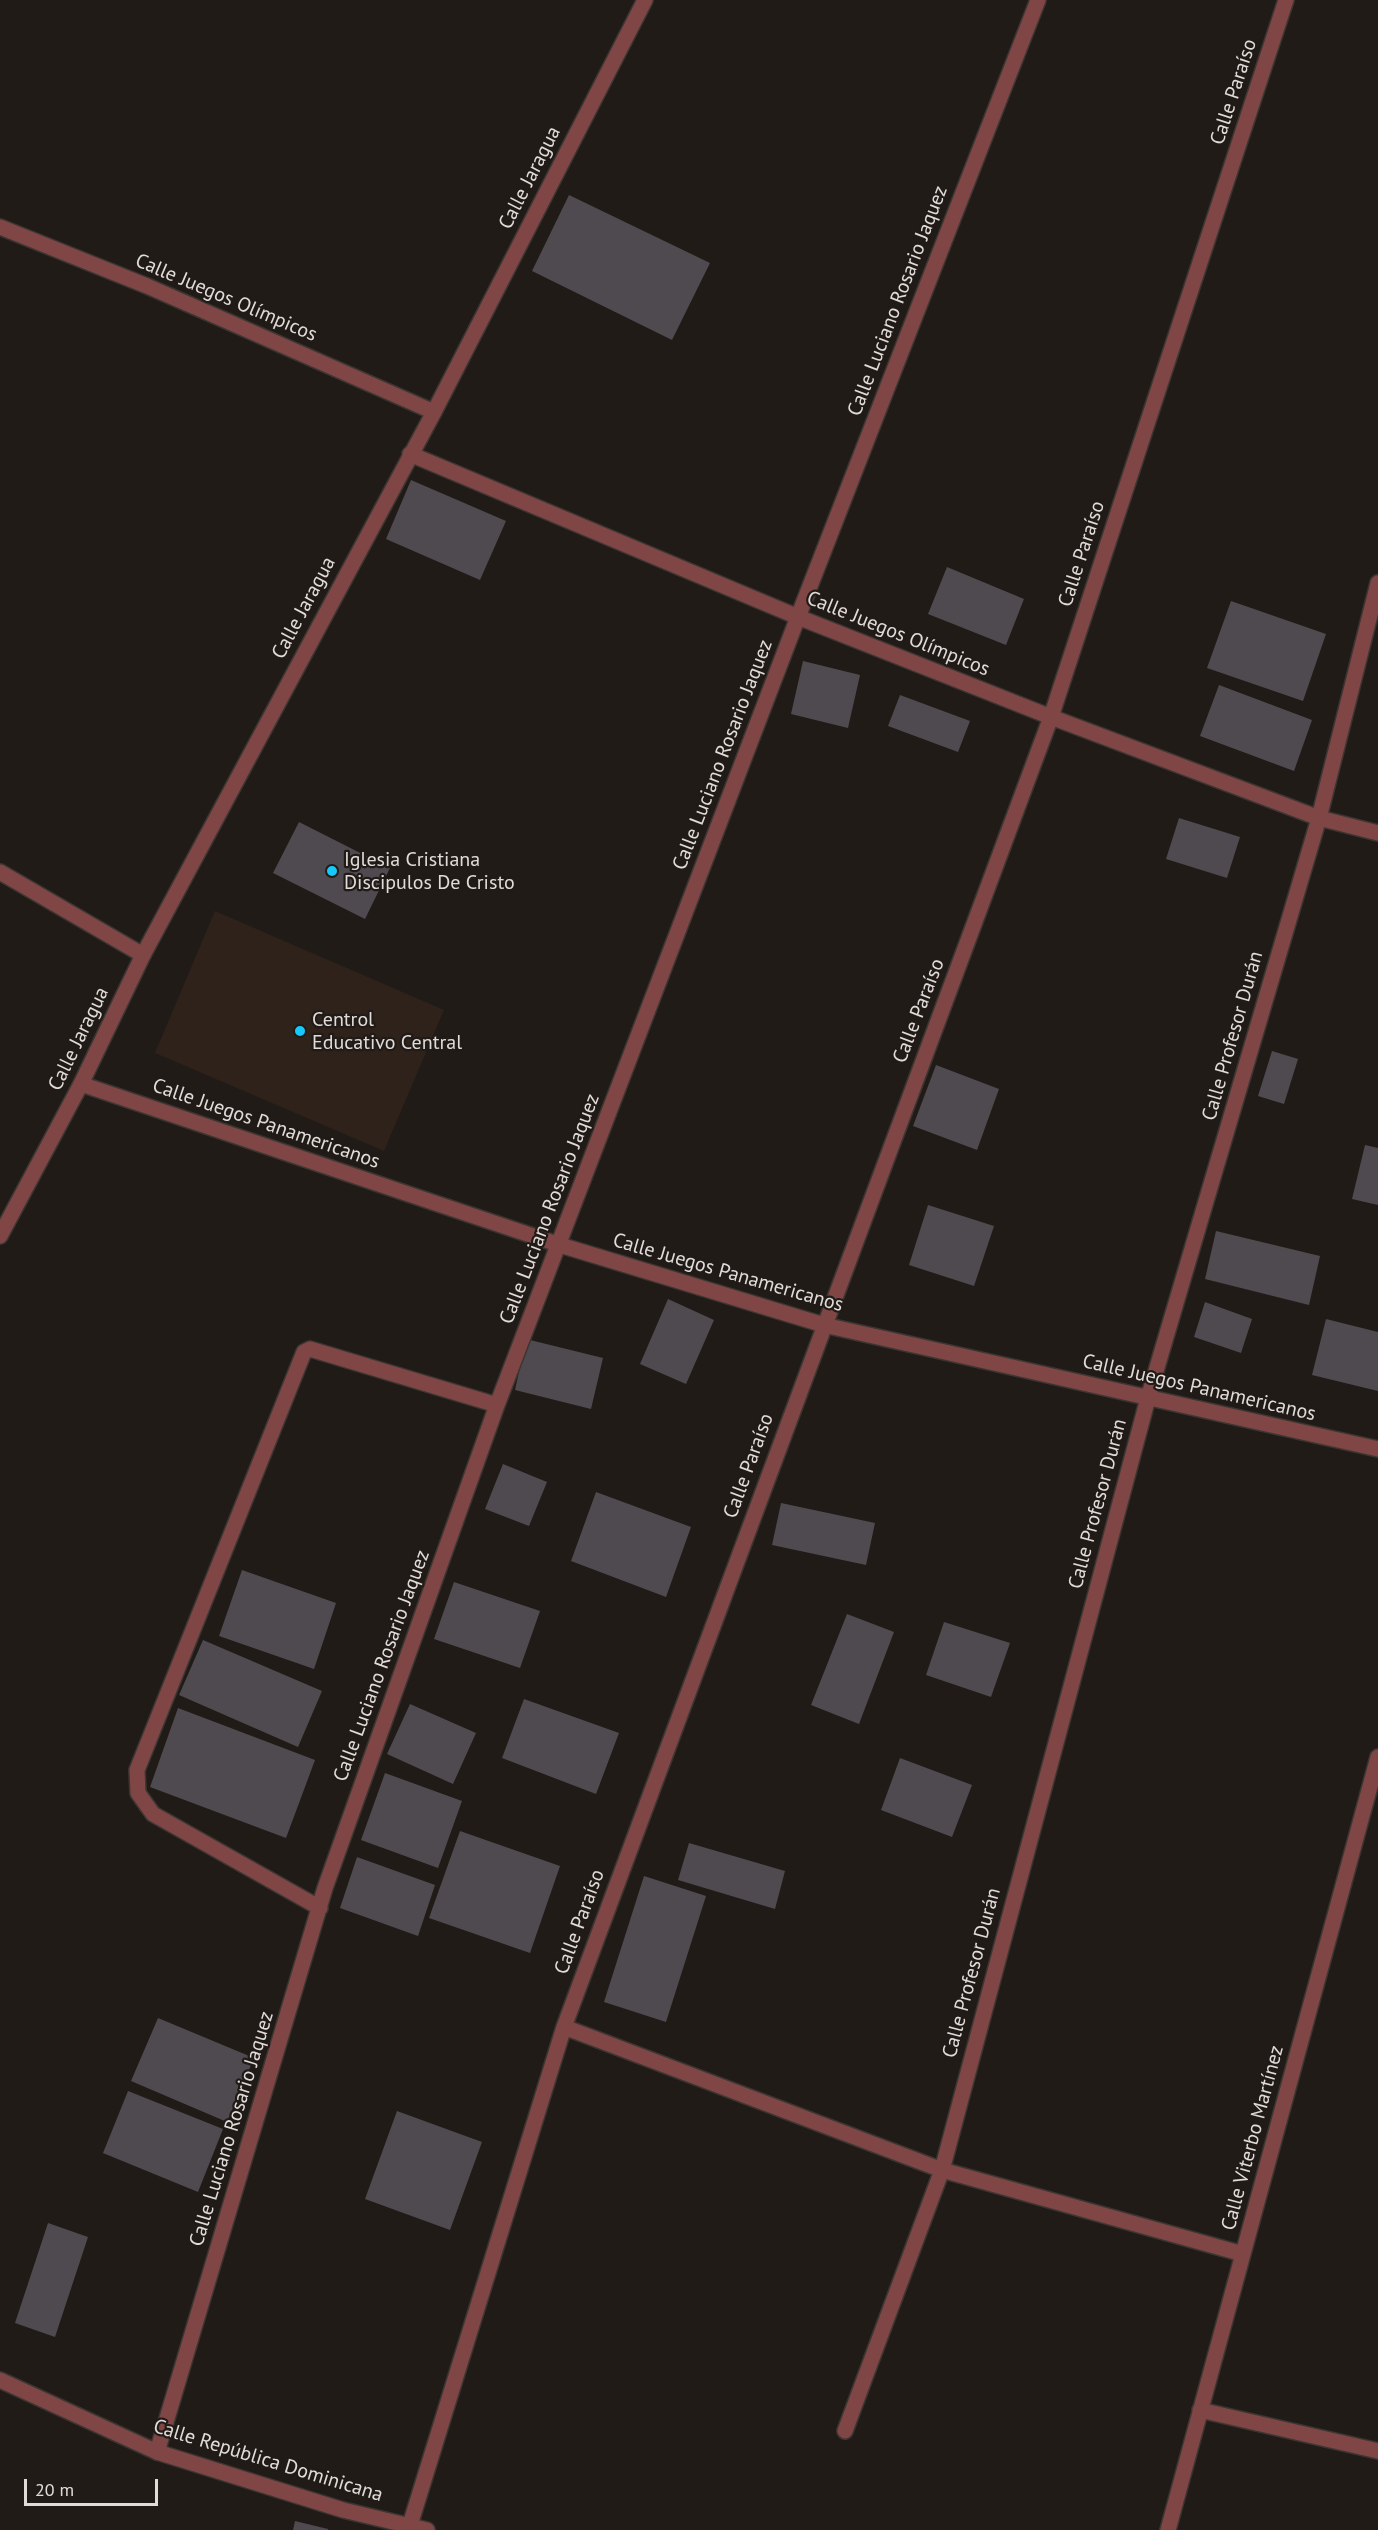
<!DOCTYPE html>
<html>
<head>
<meta charset="utf-8">
<style>
	body { margin:0 }
	#map { position:relative; width:1378px; height:2530px; overflow:hidden; background:#211b17; font-family:"PT Sans",sans-serif }
	canvas { display:block }
	.scale { position:absolute; left:24px; top:2479px; width:134px; height:27px; box-sizing:border-box; border:3px solid #e1dcda; border-top:0; padding-left:8px; font-size:18px; line-height:21px; white-space:nowrap; color:#e1dcda; -webkit-text-stroke:4px #211b17; paint-order:stroke }
</style>
</head>
<body>
<div id="map">
<canvas width="1378" height="2530"></canvas>
<div class="scale">20 m</div>
</div>
<script>
const context = document.querySelector('canvas').getContext('2d');
context.lineJoin = 'round';
function fill(path, color) { context.fillStyle = color; context.fill(path, 'evenodd'); }
const toPath = rows => new Path2D(rows.map(r => 'M' + r).join(''));
function stroke(path, color, width, dash) { context.strokeStyle = color; context.lineWidth = width; context.lineCap = dash ? 'butt' : 'round'; context.setLineDash(dash || []); context.stroke(path); }
function write(font, color, halo, rows, align = 'center') {
  context.font = font + ' "PT Sans",sans-serif'; context.lineWidth = 4.5; context.setLineDash([]); context.textBaseline = 'middle'; context.strokeStyle = halo; context.fillStyle = color; for (const [text, x, y, turn = 0] of rows) {
    context.save(); context.translate(x, y); context.rotate((+turn || 0) * Math.PI / 180); context.textAlign = isNaN(turn) ? turn : align; if (halo) context.strokeText(text, 0, 0); context.fillText(text, 0, 0); context.restore();
  }
}
fill(toPath([
	[215,911,444,1010,384,1151,155,1053]
]), '#2e221b');
fill(toPath([
	[569,195,710,263,672,340,532,271],
	[411,480,506,521,480,580,386,539],
	[947,567,1024,599,1006,645,928,614],
	[1231,601,1326,634,1303,701,1207,668],
	[803,661,860,675,848,728,791,714],
	[1219,685,1312,720,1294,771,1200,736],
	[900,695,970,721,958,752,888,726],
	[1179,818,1240,837,1227,878,1166,859],
	[299,822,390,868,365,919,273,873],
	[1272,1051,1298,1059,1284,1104,1258,1096],
	[936,1065,999,1089,977,1150,913,1126],
	[1365,1145,1378,1148,1378,1205,1352,1199],
	[928,1205,994,1226,974,1286,909,1265],
	[1216,1231,1320,1256,1309,1305,1205,1279],
	[668,1299,714,1320,686,1384,640,1364],
	[1205,1302,1252,1319,1241,1353,1194,1337],
	[1326,1319,1378,1332,1378,1391,1312,1375],
	[526,1339,603,1358,591,1409,515,1390],
	[503,1464,547,1482,529,1526,485,1509],
	[596,1492,691,1527,666,1597,571,1561],
	[781,1503,875,1523,866,1565,772,1545],
	[242,1570,336,1603,314,1669,219,1636],
	[454,1582,540,1611,520,1668,434,1639],
	[847,1614,894,1632,859,1724,811,1705],
	[944,1622,1010,1643,991,1697,926,1675],
	[203,1640,322,1691,298,1747,179,1695],
	[524,1699,619,1733,596,1794,502,1758],
	[410,1704,476,1733,453,1784,387,1754],
	[178,1708,315,1760,286,1838,150,1787],
	[900,1758,972,1785,952,1837,881,1810],
	[385,1773,462,1801,438,1868,361,1840],
	[460,1831,560,1866,530,1953,429,1918],
	[689,1843,785,1871,775,1909,678,1880],
	[357,1857,435,1885,418,1936,340,1908],
	[644,1876,706,1896,666,2022,604,2002],
	[158,2018,254,2058,227,2122,131,2081],
	[128,2091,223,2129,198,2192,103,2153],
	[397,2111,482,2142,450,2230,365,2199],
	[48,2223,88,2237,55,2337,15,2323],
	[295,2521,328,2529,328,2530,293,2530]
]), '#4f4a50');
const minor = toPath([
	[0,227,147,286,434,412],
	[410,454,798,617,1051,717,1319,818,1378,833],
	[0,872,143,955],
	[81,1084,560,1245,824,1325,1378,1449],
	[320,1908,153,1814,138,1793,137,1770,304,1352,310,1349,497,1405],
	[564,2027,942,2170,1243,2254],
	[1200,2410,1378,2451],
	[845,2431,942,2170,1148,1398,1319,818,1378,583],
	[157,2452,325,1888,497,1405,798,617,1038,0],
	[410,2525,564,2027,1051,717,1286,0],
	[1168,2530,1378,1757]
]);
const tertiary = toPath([
	[0,1236,81,1084,143,955,434,412,645,0],
	[0,2380,157,2452,343,2510,427,2530]
]);
stroke(minor, '#3c3632', 18);
stroke(tertiary, '#3c3632', 18);
stroke(minor, '#804646', 15);
stroke(tertiary, '#804646', 15);
for (const [x, y, r, color] of [
	[332,871,6,"#15cafb"],
	[300,1031,6,"#15cafb"]
]) { const dot = new Path2D(); dot.arc(x, y, r, 0, 2 * Math.PI); context.fillStyle = color; context.fill(dot); stroke(dot, '#211b17', 2); }
write('20px', '#e1dcda', '#211b17', [
	["Calle Paraíso",1234,92,-72],
	["Calle Jaragua",530,178,-63],
	["Calle Juegos Olímpicos",226,298,23],
	["Calle Luciano Rosario Jaquez",898,301,-69],
	["Calle Paraíso",1082,554,-72],
	["Calle Jaragua",304,608,-62],
	["Calle Juegos Olímpicos",898,634,22],
	["Calle Luciano Rosario Jaquez",723,755,-69],
	["Calle Paraíso",919,1011,-69],
	["Calle Profesor Durán",1233,1036,-74],
	["Calle Jaragua",79,1039,-64],
	["Calle Juegos Panamericanos",266,1124,19],
	["Calle Luciano Rosario Jaquez",550,1209,-69],
	["Calle Juegos Panamericanos",728,1273,16],
	["Calle Juegos Panamericanos",1199,1388,13],
	["Calle Paraíso",749,1466,-70],
	["Calle Profesor Durán",1098,1504,-75],
	["Calle Luciano Rosario Jaquez",382,1666,-70],
	["Calle Paraíso",580,1922,-70],
	["Calle Profesor Durán",972,1973,-75],
	["Calle Luciano Rosario Jaquez",232,2129,-73],
	["Calle Viterbo Martínez",1253,2138,-75],
	["Calle República Dominicana",268,2461,17]
]);
write('20px', '#e1dcda', '#211b17', [
	["Iglesia Cristiana",344,860],
	["Discipulos De Cristo",344,883],
	["Centrol",312,1020],
	["Educativo Central",312,1043]
], 'left');
</script>
</body>
</html>
